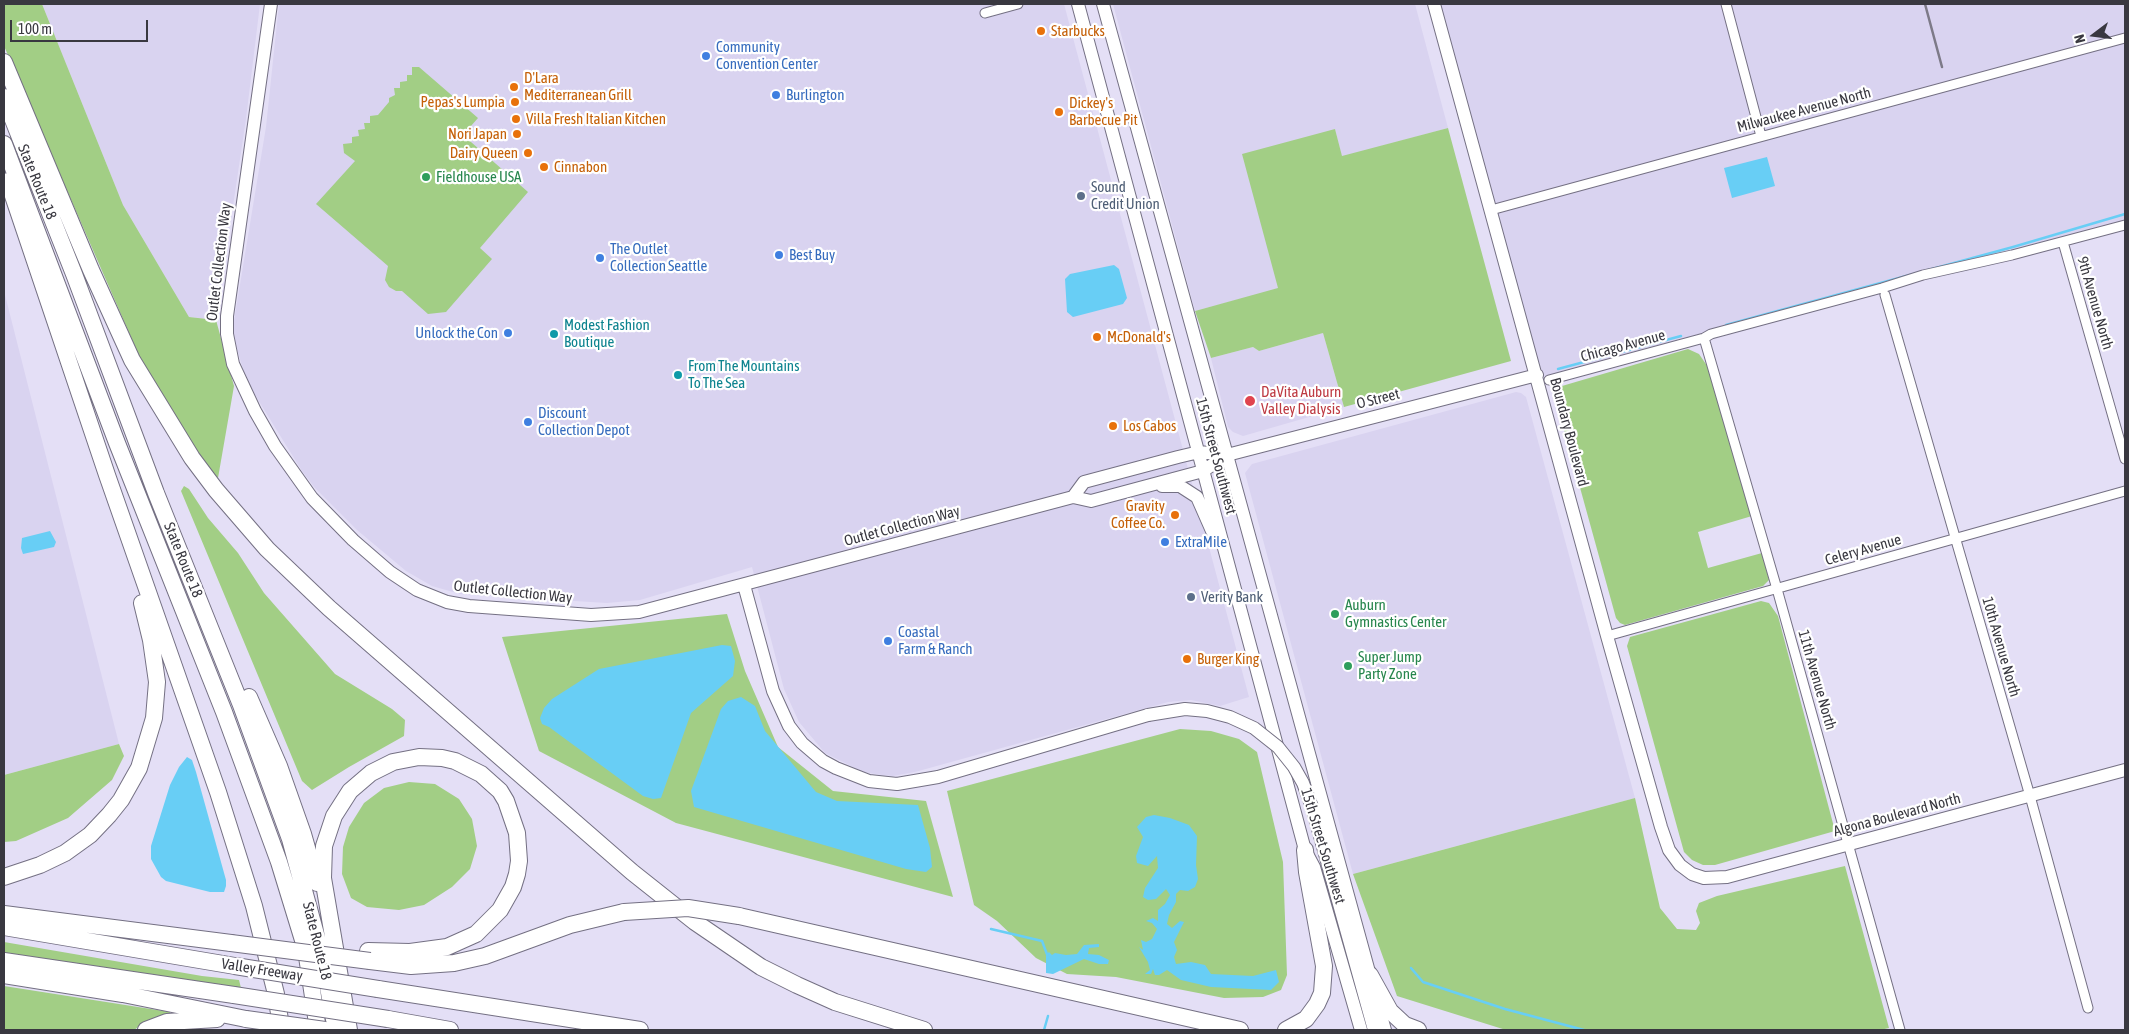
<!DOCTYPE html>
<html>
<head>
<meta charset="utf-8">
<style>
	body { margin:0 }
	#map { position:relative; width:2129px; height:1034px; overflow:hidden; background:#e4dff6; font-family:"Asap Condensed",sans-serif }
	canvas { display:block }
	.frame { position:absolute; inset:0; border:5px solid #393840; pointer-events:none }
	.north { position:absolute; left:2069px; top:10px; width:50px; height:50px; -webkit-text-stroke:4px #fff; paint-order:stroke; rotate:255deg; font-size:14px; font-weight:700; line-height:20px; text-align:center; color:#393840 }
	.north::after { content:''; display:block; margin:auto; width:18px; height:22px; background:#393840; clip-path:polygon(50% 0,100% 100%,50% 72%,0 100%) }
	.scale { position:absolute; left:10px; top:20px; width:138px; height:22px; box-sizing:border-box; border:2px solid #393840; border-top:0; padding-left:6px; font-size:15px; line-height:18px; white-space:nowrap; color:#393840; -webkit-text-stroke:4px #fff; paint-order:stroke }
</style>
</head>
<body>
<div id="map">
<canvas width="2129" height="1034"></canvas>
<div class="frame"></div>
<div class="north">N</div>
<div class="scale">100 m</div>
</div>
<script>
const context = document.querySelector('canvas').getContext('2d');
context.lineJoin = 'round';
function fill(path, color) { context.fillStyle = color; context.fill(path, 'evenodd'); }
const toPath = rows => new Path2D(rows.map(r => 'M' + r).join(''));
function stroke(path, color, width, dash) { context.strokeStyle = color; context.lineWidth = width; context.lineCap = dash ? 'butt' : 'round'; context.setLineDash(dash || []); context.stroke(path); }
function write(font, color, halo, rows, align = 'center') {
  context.font = font + ' "Asap Condensed",sans-serif'; context.lineWidth = 4.5; context.setLineDash([]); context.textBaseline = 'middle'; context.strokeStyle = halo; context.fillStyle = color; for (const [text, x, y, turn = 0] of rows) {
    context.save(); context.translate(x, y); context.rotate((+turn || 0) * Math.PI / 180); context.textAlign = isNaN(turn) ? turn : align; if (halo) context.strokeText(text, 0, 0); context.fillText(text, 0, 0); context.restore();
  }
}
fill(toPath([
	[42,4,260,4,246,119,216,320,189,317,123,205],
	[279,4,1064,4,1249,697,1220,706,1191,700,1168,702,915,772,893,776,882,775,863,772,825,753,799,722,784,689,752,567,640,600,607,603,460,594,432,586,406,571,357,530,315,488,302,471,247,382,232,333,266,127],
	[1113,4,1415,4,1448,128,1342,157,1335,129,1278,289,1195,311],
	[1436,4,2125,4,2125,222,1538,378],
	[4,291,119,744,4,775],
	[1323,333,1344,407,1243,436,1233,432,1228,427,1211,358,1253,347,1259,351],
	[1516,392,1521,393,1526,397,1635,798,1353,874,1245,473,1252,464]
]), '#d9d3f0');
fill(toPath([
	[4,4,42,4,123,205,189,317,216,320,234,386,218,478,201,459,147,374,4,46],
	[412,67,419,67,478,118,463,135,528,192,480,248,492,259,446,312,428,314,402,291,396,291,389,287,385,280,388,266,316,204,355,161,344,153,343,144,352,143,352,137,359,136,358,130,365,129,364,123,370,123,370,116,378,115,389,102,389,98,395,95,394,88,400,88,400,82,407,81,407,75,412,75],
	[1448,128,1511,361,1344,407,1323,333,1259,351,1253,347,1211,358,1195,311,1278,288,1242,154,1335,129,1342,156],
	[1688,349,1699,354,1710,370,1752,516,1698,532,1708,568,1762,553,1769,580,1763,586,1625,625,1620,623,1616,618,1555,397,1557,390,1562,386],
	[184,486,189,489,208,518,238,553,264,593,335,674,392,709,405,720,404,736,349,767,312,790,302,781,181,491],
	[1761,601,1769,603,1778,616,1835,831,1715,865,1703,865,1692,860,1684,852,1627,646,1630,637],
	[727,614,745,671,778,747,833,791,926,801,953,897,676,823,539,751,502,637],
	[1180,729,1211,731,1239,739,1257,752,1283,862,1287,975,1281,990,1263,997,1224,998,1116,977,1067,974,1036,958,997,921,974,905,947,791],
	[119,744,124,756,112,780,68,818,16,841,4,842,4,775],
	[409,782,435,784,459,799,472,819,477,846,470,869,452,887,424,905,399,910,367,907,351,898,342,874,343,847,349,827,364,803,384,788],
	[1635,798,1660,908,1677,929,1696,930,1700,923,1696,911,1699,903,1717,896,1845,866,1889,1028,1880,1030,1506,1030,1397,996,1353,874],
	[4,942,202,976,239,980,241,988,4,954],
	[4,986,170,1012,170,1014,144,1023,134,1030,4,1030]
]), '#a2ce85');
fill(toPath([
	[1767,157,1775,186,1732,198,1724,168],
	[1114,265,1119,269,1127,298,1123,304,1073,317,1067,312,1065,279,1070,274],
	[50,531,56,542,54,547,23,554,21,548,22,538],
	[722,645,731,646,735,661,733,676,691,713,661,798,653,799,643,796,549,727,542,724,540,718,544,708,552,699,599,669],
	[741,697,755,706,765,731,816,792,837,801,918,805,930,848,932,867,926,872,906,869,694,807,691,791,721,709,728,701],
	[187,757,192,760,196,772,226,880,226,886,224,892,210,892,166,881,161,877,151,859,151,846,170,785,179,767],
	[1154,815,1170,818,1189,825,1197,836,1196,865,1198,879,1195,887,1188,891,1180,890,1176,894,1176,902,1169,915,1167,924,1172,928,1180,921,1184,922,1174,942,1177,950,1174,957,1176,964,1191,962,1205,965,1211,974,1253,976,1276,970,1279,982,1271,990,1211,987,1181,980,1167,970,1159,975,1155,975,1153,969,1151,974,1145,974,1150,970,1148,962,1139,947,1143,950,1141,940,1146,942,1152,939,1157,929,1152,923,1146,921,1153,918,1158,921,1158,910,1165,904,1170,895,1166,889,1156,899,1148,900,1143,897,1145,888,1158,868,1157,856,1148,866,1137,863,1136,856,1143,837,1137,827,1146,817],
	[1099,944,1099,947,1089,948,1088,954,1099,955,1109,960,1108,964,1099,964,1084,959,1053,974,1046,973,1046,955,1049,952,1052,955,1055,953,1066,955,1077,954,1084,945]
]), '#68cef5');
stroke(toPath([
	[1726,325,2013,247,2125,214],
	[1558,369,1681,336],
	[991,929,1042,941,1048,957],
	[1411,968,1423,982,1505,1009,1584,1030],
	[1044,1030,1048,1016]
]), '#68cef5', 2.5);
const street = toPath([
	[1726,4,1761,136],
	[985,13,1018,4],
	[1491,210,2125,38],
	[2063,242,2125,459],
	[1885,295,2030,796,2088,1008],
	[1704,338,1777,589,1900,1030],
	[1549,380,1704,338,1711,334,1882,288,1923,275,2012,255,2125,225],
	[1607,636,2125,491]
]);
const secondary = toPath([
	[271,4,227,316,227,334,233,364,255,411,275,446,312,498,353,540,390,572,417,590,447,602,469,606,591,615,639,612,1073,497,1091,501,1203,471,1227,455,1537,375],
	[1078,4,1305,850,1314,867,1361,1030],
	[1103,4,1385,1030],
	[1434,4,1607,636,1661,827,1669,850,1680,865,1692,874,1704,878,1727,877,2125,770],
	[1162,486,1180,486,1197,497,1212,531],
	[1073,497,1084,482,1178,457,1199,452,1227,455],
	[744,585,773,691,789,726,802,743,823,761,836,768,869,781,897,784,938,777,1148,715],
	[1312,807,1374,1030]
]);
const highway = toPath([
	[4,62,91,270,132,360,192,458,216,490,267,549,329,608,632,872,695,922,761,967,797,985,835,1002,924,1030],
	[4,97,74,274,156,493,241,705,290,839,323,960,336,1030],
	[4,144,117,443,224,712,279,862,306,950,318,1030],
	[8,181,107,475,218,792,254,906,276,994,280,1020,279,1030],
	[249,697,279,766,303,834,317,883],
	[4,877,40,865,65,853,90,835,109,815,121,800,139,768,154,718,157,682,151,640,142,603],
	[4,914,231,943],
	[739,916,1240,1030],
	[4,927,235,966],
	[4,961,234,995],
	[370,961,411,966,454,963,485,956,570,925,624,912],
	[4,975,123,994,246,1019],
	[1370,975,1390,1011,1405,1025,1418,1030],
	[378,989,640,1030],
	[388,1019,450,1030],
	[146,1030,167,1022,217,1019],
	[349,1030,323,878,324,846,334,816,350,791,371,773,393,762,419,757,442,758,455,761,481,774,500,791,506,801,517,833,519,861,517,874,513,887,500,910,476,934,447,947,410,952,368,951],
	[1286,1030,1306,1019,1317,1004,1322,993,1324,966,1307,872,1305,850]
]);
stroke(street, '#747083', 11);
stroke(secondary, '#747083', 14);
stroke(highway, '#747083', 18);
stroke(street, '#fff', 9);
stroke(secondary, '#fff', 12);
stroke(highway, '#fff', 16);
stroke(toPath([
	[1925,4,1942,67]
]), '#7d7a88', 2.5);
const secondaryBridge = toPath([
	[1148,715,1185,709,1207,711,1230,717,1254,728,1278,747,1294,767,1303,783,1312,807]
]);
const highwayBridge = toPath([
	[624,912,688,908,739,916],
	[231,943,370,961],
	[235,966,378,989],
	[234,995,388,1019],
	[246,1019,325,1030]
]);
stroke(secondaryBridge, '#747083', 14, []);
stroke(highwayBridge, '#747083', 18, []);
stroke(secondaryBridge, '#fff', 12);
stroke(highwayBridge, '#fff', 16);
for (const [x, y, r, color] of [
	[1041,31,5,"#e8710a"],
	[706,56,5,"#3f7fe0"],
	[514,87,5,"#e8710a"],
	[776,95,5,"#3f7fe0"],
	[515,102,5,"#e8710a"],
	[1059,112,5,"#e8710a"],
	[516,119,5,"#e8710a"],
	[517,134,5,"#e8710a"],
	[528,153,5,"#e8710a"],
	[544,167,5,"#e8710a"],
	[426,177,5,"#2e9e5b"],
	[1081,196,5,"#5c6f8a"],
	[779,255,5,"#3f7fe0"],
	[600,258,5,"#3f7fe0"],
	[508,333,5,"#3f7fe0"],
	[554,334,5,"#0f9aa8"],
	[1097,337,5,"#e8710a"],
	[678,375,5,"#0f9aa8"],
	[1250,401,6,"#e0444e"],
	[528,422,5,"#3f7fe0"],
	[1113,426,5,"#e8710a"],
	[1175,515,5,"#e8710a"],
	[1165,542,5,"#3f7fe0"],
	[1191,597,5,"#5c6f8a"],
	[1335,614,5,"#2e9e5b"],
	[888,641,5,"#3f7fe0"],
	[1187,659,5,"#e8710a"],
	[1348,666,5,"#2e9e5b"]
]) { const dot = new Path2D(); dot.arc(x, y, r, 0, 2 * Math.PI); context.fillStyle = color; context.fill(dot); stroke(dot, '#fff', 2); }
write('15px', '#c56008', '#fff', [
	["Starbucks",1051,31],
	["D'Lara",524,78],
	["Mediterranean Grill",524,95],
	["Pepas's Lumpia",505,102,"right"],
	["Dickey's",1069,103],
	["Barbecue Pit",1069,120],
	["Villa Fresh Italian Kitchen",526,119],
	["Nori Japan",507,134,"right"],
	["Dairy Queen",518,153,"right"],
	["Cinnabon",554,167],
	["McDonald's",1107,337],
	["Los Cabos",1123,426],
	["Gravity",1165,506,"right"],
	["Coffee Co.",1165,523,"right"],
	["Burger King",1197,659]
], 'left');
write('15px', '#366cbe', '#fff', [
	["Community",716,47],
	["Convention Center",716,64],
	["Burlington",786,95],
	["The Outlet",610,249],
	["Collection Seattle",610,266],
	["Best Buy",789,255],
	["Unlock the Con",498,333,"right"],
	["Discount",538,413],
	["Collection Depot",538,430],
	["ExtraMile",1175,542],
	["Coastal",898,632],
	["Farm & Ranch",898,649]
], 'left');
write('15px', '#393840', '#fff', [
	["Milwaukee Avenue North",1804,110,-15],
	["State Route 18",37,182,68],
	["Outlet Collection Way",219,262,-83],
	["9th Avenue North",2095,303,74],
	["Chicago Avenue",1623,346,-15],
	["O Street",1378,399,-14],
	["Boundary Boulevard",1569,432,75],
	["15th Street Southwest",1216,456,75],
	["Outlet Collection Way",902,526,-15],
	["Celery Avenue",1863,550,-16],
	["State Route 18",183,560,68],
	["Outlet Collection Way",513,592,6],
	["10th Avenue North",2001,647,74],
	["11th Avenue North",1817,680,74],
	["Algona Boulevard North",1897,815,-15],
	["15th Street Southwest",1323,846,73],
	["State Route 18",317,941,76],
	["Valley Freeway",262,970,9]
]);
write('15px', '#27864d', '#fff', [
	["Fieldhouse USA",436,177],
	["Auburn",1345,605],
	["Gymnastics Center",1345,622],
	["Super Jump",1358,657],
	["Party Zone",1358,674]
], 'left');
write('15px', '#4e5e75', '#fff', [
	["Sound",1091,187],
	["Credit Union",1091,204],
	["Verity Bank",1201,597]
], 'left');
write('15px', '#0d838f', '#fff', [
	["Modest Fashion",564,325],
	["Boutique",564,342],
	["From The Mountains",688,366],
	["To The Sea",688,383]
], 'left');
write('15px', '#be3a42', '#fff', [
	["DaVita Auburn",1261,392],
	["Valley Dialysis",1261,409]
], 'left');
</script>
</body>
</html>
